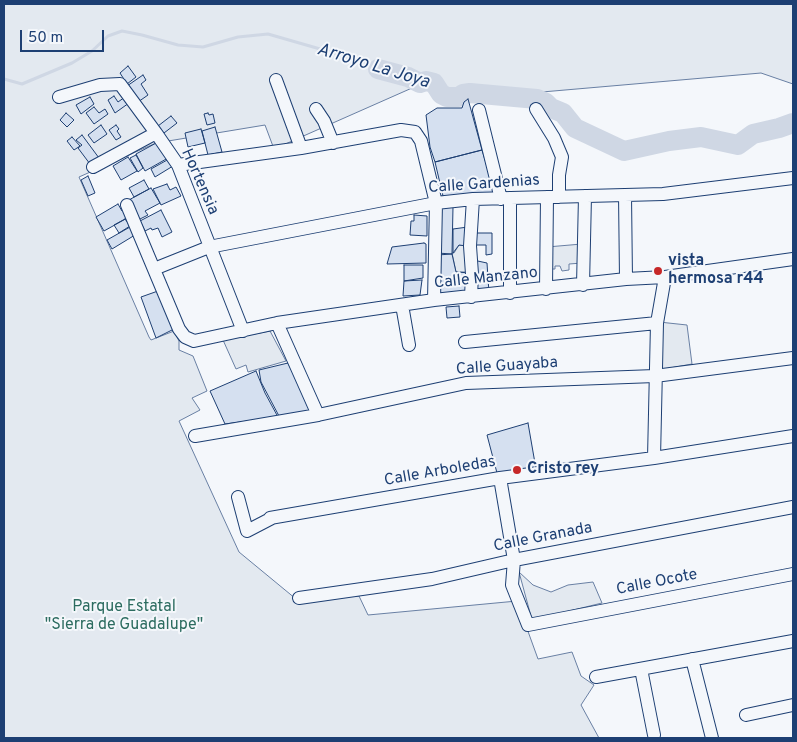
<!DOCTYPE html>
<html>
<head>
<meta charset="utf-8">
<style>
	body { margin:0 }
	#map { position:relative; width:797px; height:742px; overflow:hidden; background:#f4f7fb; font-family:Overpass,sans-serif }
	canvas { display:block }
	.frame { position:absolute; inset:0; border:5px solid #1d3f73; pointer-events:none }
	.scale { position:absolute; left:20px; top:30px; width:84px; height:22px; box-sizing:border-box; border:2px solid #1d3f73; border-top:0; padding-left:6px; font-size:15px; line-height:18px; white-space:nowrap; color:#1d3f73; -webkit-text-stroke:4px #f4f7fb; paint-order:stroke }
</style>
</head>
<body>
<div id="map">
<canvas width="797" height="742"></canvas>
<div class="frame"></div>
<div class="scale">50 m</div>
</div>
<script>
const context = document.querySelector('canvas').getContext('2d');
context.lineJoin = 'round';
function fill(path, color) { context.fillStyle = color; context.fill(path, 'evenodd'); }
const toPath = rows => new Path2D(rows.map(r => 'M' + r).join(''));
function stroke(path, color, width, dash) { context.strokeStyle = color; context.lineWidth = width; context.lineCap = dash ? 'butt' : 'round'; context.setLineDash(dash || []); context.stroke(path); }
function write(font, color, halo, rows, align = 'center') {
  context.font = font + ' Overpass,sans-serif'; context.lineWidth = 4; context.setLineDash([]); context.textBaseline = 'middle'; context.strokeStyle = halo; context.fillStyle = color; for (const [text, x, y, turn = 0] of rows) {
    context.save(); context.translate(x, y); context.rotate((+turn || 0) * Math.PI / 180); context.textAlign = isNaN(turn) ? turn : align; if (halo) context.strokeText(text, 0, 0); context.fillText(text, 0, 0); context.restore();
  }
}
const green = toPath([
	[4,4,793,4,793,84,761,73,542,92,522,90,412,88,274,149,265,125,156,143,79,177,149,337,151,340,174,331,179,341,179,350,193,356,207,391,192,398,200,410,179,421,239,552,296,599,359,596,368,615,517,601,538,659,572,652,581,676,594,685,581,705,599,738,4,738,4,4],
	[582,244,582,263,569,264,569,270,562,271,560,266,555,266,555,269,551,269,547,247,582,244],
	[459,245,467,246,470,272,456,272,452,253,454,253,459,245],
	[659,322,687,325,692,364,659,370,659,322],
	[270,331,286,361,248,372,246,365,236,369,223,340,270,331],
	[519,572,533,585,551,592,568,585,593,582,602,603,532,620,519,572]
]);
fill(green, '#e3e9f0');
stroke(green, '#687fa3', 1);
stroke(toPath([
	[4,79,22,84,72,63,92,51,108,36,122,31,142,35,178,45,203,47,238,37,268,34,341,55,378,69]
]), '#cfd7e4', 3);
stroke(toPath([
	[378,69,408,77,420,83,426,81,434,83,441,94,447,97,459,97,463,94,470,93,537,99,546,103,551,108,563,113,575,128,624,151,669,141,701,137,738,145,753,134,779,128,793,123]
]), '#cfd7e4', 20);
const building = toPath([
	[128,66,136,77,127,84,120,73,128,66],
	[143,75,146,80,141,84,148,95,138,102,127,86,143,75],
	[114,96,118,102,125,97,129,103,115,113,108,100,114,96],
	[90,97,94,104,81,114,76,105,90,97],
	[468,99,482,150,435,162,430,147,426,115,437,108,462,108,464,102,468,99],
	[94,107,99,113,105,109,108,114,94,124,86,113,94,107],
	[66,113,74,120,67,127,60,120,66,113],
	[208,113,209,115,213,114,215,123,207,125,204,114,208,113],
	[171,116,177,123,164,133,158,126,171,116],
	[101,125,107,134,94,143,88,135,101,125],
	[116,125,119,129,117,131,121,137,116,140,109,130,116,125],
	[215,127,222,152,208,155,202,131,215,127],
	[201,129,205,143,188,147,185,133,201,129],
	[82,135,99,158,90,164,78,148,82,145,76,140,82,135],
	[72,137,80,146,74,150,67,141,72,137],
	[158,142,168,158,145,171,136,154,158,142],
	[482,150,495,193,443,196,435,162,482,150],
	[136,155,143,168,138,172,130,158,136,155],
	[128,157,137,171,121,180,113,166,128,157],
	[169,159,173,166,155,177,151,169,169,159],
	[88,176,95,193,88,196,81,180,88,176],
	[144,180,149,189,134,197,129,188,144,180],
	[167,184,170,190,176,187,181,196,161,205,153,189,167,184],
	[151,188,160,203,145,211,148,215,138,220,127,201,151,188],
	[118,204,122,211,124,209,129,217,104,231,96,217,118,204],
	[440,206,453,207,452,254,437,253,440,206],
	[161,210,172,232,162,237,158,228,152,230,151,228,145,231,140,221,161,210],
	[414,215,427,216,427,236,410,235,411,221,414,221,414,215],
	[125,219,130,226,119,233,114,225,125,219],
	[130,227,135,235,112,249,107,240,130,227],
	[468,227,467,246,459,245,453,253,453,229,468,227],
	[474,233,492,233,492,254,486,255,486,245,475,245,474,233],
	[424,243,426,244,426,263,387,264,392,247,424,243],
	[452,254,456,272,471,273,469,297,436,297,437,255,452,254],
	[473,260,487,263,489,293,473,295,473,260],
	[404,265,423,265,423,278,404,281,404,265],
	[422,280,420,295,403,296,404,281,422,280],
	[158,291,174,329,156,338,141,297,158,291],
	[459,306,460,317,447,318,446,307,459,306],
	[288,363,313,412,279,416,261,382,259,370,288,363],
	[256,371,265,393,278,417,225,424,210,391,256,371],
	[528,423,536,469,497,473,487,435,528,423]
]);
fill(building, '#d5e0f0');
stroke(building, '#1d3f73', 1);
const minor = toPath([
	[276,80,301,148],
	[59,97,100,85,120,84,156,133,178,165,243,331],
	[316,109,324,121,333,143],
	[536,109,554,138,562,157,559,175,559,197],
	[479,110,501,199],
	[178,165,301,148,401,130,415,132,421,141,436,203,434,300],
	[93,167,156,133],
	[625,195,626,279],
	[510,198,510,293],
	[127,205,179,329,185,337,194,341,277,323,434,300,626,279,665,277,793,259],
	[154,269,209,247,436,203,473,199,663,194,793,178],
	[583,285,585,196],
	[546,289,547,197],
	[471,297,472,274,470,246,473,199],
	[402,305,409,345],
	[277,323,318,415],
	[465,342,657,323],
	[195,436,318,415,466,383,655,376,793,358],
	[654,458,657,323,665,277],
	[500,478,514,560,512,585,528,625,793,574],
	[238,497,247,531,272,518],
	[270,518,500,478,654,458,793,436],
	[299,598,432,579,514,560,793,507],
	[692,659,712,738],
	[641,669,654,735],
	[596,677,793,641],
	[746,715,793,705]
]);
stroke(minor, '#1d3f73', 14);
stroke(minor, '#f4f7fb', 12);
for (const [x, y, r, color] of [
	[658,271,5,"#c62828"],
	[517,470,5,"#c62828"]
]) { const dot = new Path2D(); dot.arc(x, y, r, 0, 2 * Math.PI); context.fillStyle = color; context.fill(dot); stroke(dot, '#f4f7fb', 2); }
write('16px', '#1d3f73', '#f4f7fb', [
	["Hortensia",199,182,66],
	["Calle Gardenias",484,185,-4],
	["Calle Manzano",486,279,-6],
	["Calle Guayaba",507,367,-4],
	["Calle Arboledas",440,472,-10],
	["Calle Granada",543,538,-11],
	["Calle Ocote",657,583,-11]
]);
write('bold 16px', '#1d3f73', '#f4f7fb', [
	["vista",668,262],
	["hermosa r44",668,280],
	["Cristo rey",527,470]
], 'left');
write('16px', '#2c6c60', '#f4f7fb', [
	["Parque Estatal",124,608],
	["\"Sierra de Guadalupe\"",124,626]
]);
write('italic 18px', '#1d3f73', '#f4f7fb', [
	["Arroyo La Joya",373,67,17]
]);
</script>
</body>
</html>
